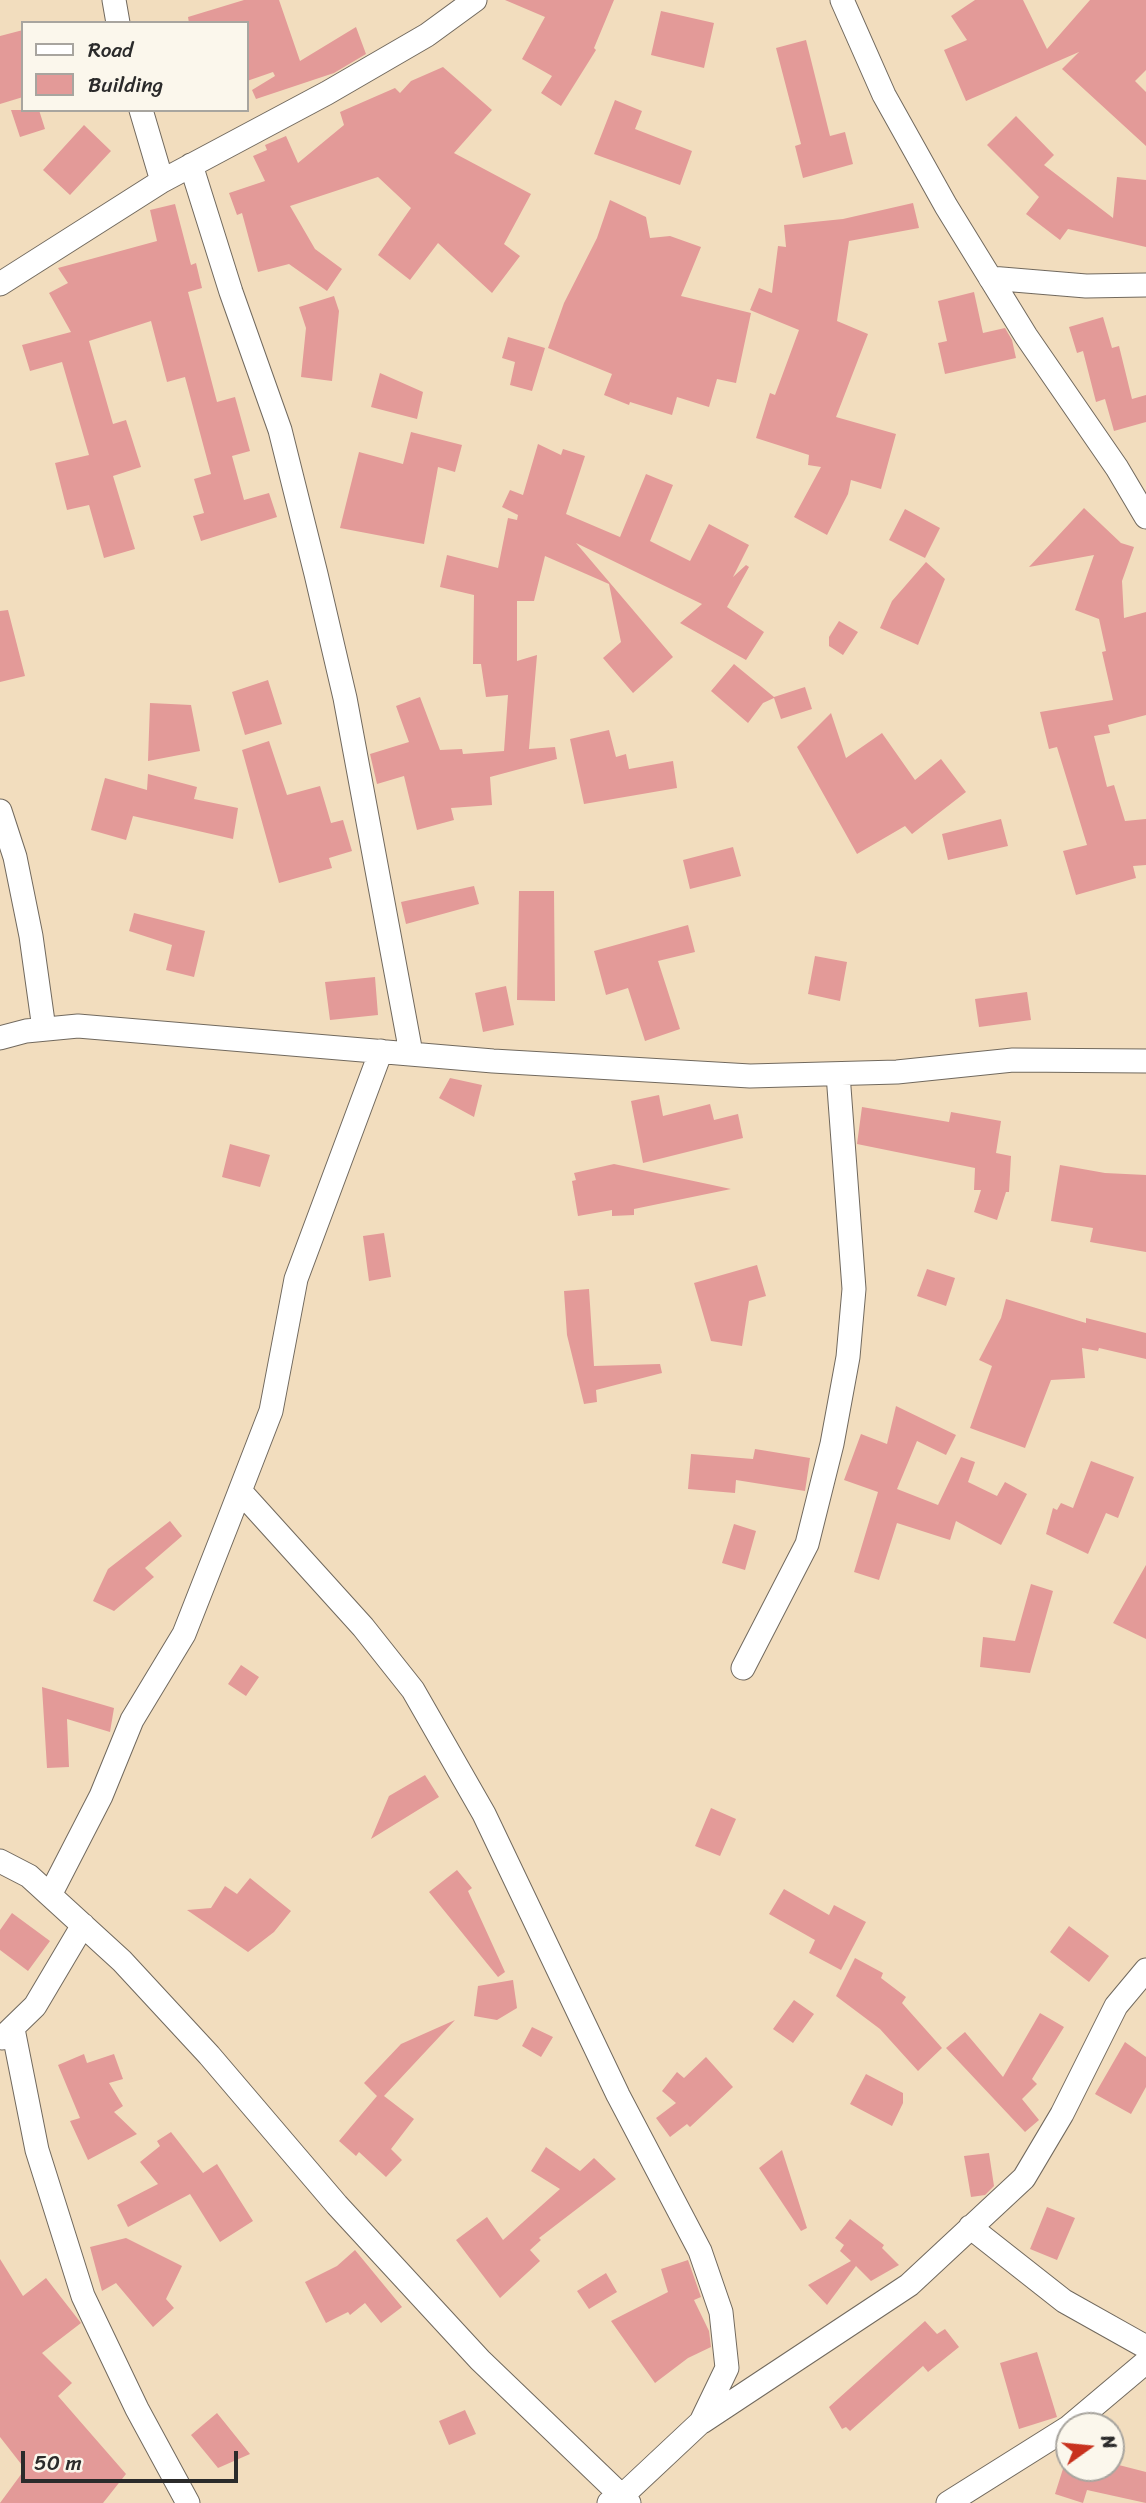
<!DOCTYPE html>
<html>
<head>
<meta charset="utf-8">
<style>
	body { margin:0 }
	#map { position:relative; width:1146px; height:2503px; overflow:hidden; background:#f2ddbe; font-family:Sriracha,sans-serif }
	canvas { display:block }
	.legend { position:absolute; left:21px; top:21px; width:228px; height:91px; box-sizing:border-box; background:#fbf7ec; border:2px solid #a8a59f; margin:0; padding:9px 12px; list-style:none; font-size:21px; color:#2b2b2b }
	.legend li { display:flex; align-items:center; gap:14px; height:35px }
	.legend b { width:35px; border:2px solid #a8a59f }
	.north { position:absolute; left:1055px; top:2412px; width:70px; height:70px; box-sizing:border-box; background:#fbf7ec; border:2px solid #a8a59f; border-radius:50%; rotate:75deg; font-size:19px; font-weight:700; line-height:28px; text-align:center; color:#2b2b2b }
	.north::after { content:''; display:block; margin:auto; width:24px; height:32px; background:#c8321e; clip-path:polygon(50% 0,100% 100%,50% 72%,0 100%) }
	.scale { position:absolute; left:21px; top:2451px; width:217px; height:32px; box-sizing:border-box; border:4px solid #2b2b2b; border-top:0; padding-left:9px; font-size:21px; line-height:24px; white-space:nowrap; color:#2b2b2b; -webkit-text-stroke:5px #fbf7ec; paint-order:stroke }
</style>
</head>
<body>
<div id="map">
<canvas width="1146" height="2503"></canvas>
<ul class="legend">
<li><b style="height:9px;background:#fff"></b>Road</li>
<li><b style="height:19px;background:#e39a98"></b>Building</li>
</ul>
<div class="north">N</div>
<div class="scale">50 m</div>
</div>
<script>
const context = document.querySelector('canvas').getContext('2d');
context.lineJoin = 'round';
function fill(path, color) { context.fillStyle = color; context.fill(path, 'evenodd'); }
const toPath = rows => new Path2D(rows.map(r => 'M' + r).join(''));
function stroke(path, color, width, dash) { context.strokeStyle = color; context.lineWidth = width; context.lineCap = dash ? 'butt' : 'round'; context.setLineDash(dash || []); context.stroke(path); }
fill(toPath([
	[244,0,279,0,300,61,356,27,366,54,334,73,256,99,252,90,275,76,273,72,247,81,247,23,189,23,188,17],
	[505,0,614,0,594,48,596,50,561,106,541,93,552,76,522,59,545,17],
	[975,0,1023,0,1047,49,1090,0,1146,0,1146,70,1135,81,1146,92,1146,146,1062,69,1079,52,966,101,944,50,967,40,951,16],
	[661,11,714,23,704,68,651,55],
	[23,30,23,97,0,104,0,36],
	[806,40,830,136,845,132,853,164,803,178,795,146,801,144,776,48],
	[443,67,492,110,454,153,531,194,504,244,520,256,492,293,438,243,410,280,378,255,411,208,378,177,290,206,315,249,342,269,327,291,289,264,258,272,242,213,237,215,229,193,265,181,253,156,267,150,265,145,286,136,298,163,344,125,340,112,395,88,400,93,411,81],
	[615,100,642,111,635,129,692,151,680,185,594,154],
	[11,110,39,110,45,129,20,137],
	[1016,116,1054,155,1044,165,1113,218,1117,177,1146,180,1146,247,1068,229,1060,240,1026,214,1039,197,987,145],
	[84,125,111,151,70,195,43,170],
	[610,200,646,217,650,238,670,236,701,247,681,296,751,313,736,383,717,379,709,407,677,397,672,415,630,402,629,405,604,395,612,374,548,348,564,303,597,238],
	[913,203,919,228,849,241,837,321,868,334,836,417,896,434,881,489,851,480,848,494,827,535,794,517,821,467,808,465,809,455,756,438,770,393,775,395,799,330,750,310,759,288,772,293,778,246,786,247,784,225,843,219],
	[175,204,191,265,196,263,202,288,188,292,217,402,235,397,250,451,232,456,244,500,269,493,277,517,201,541,193,516,204,513,194,479,211,474,185,377,167,382,151,321,89,341,113,424,126,420,141,467,113,476,135,549,104,558,89,505,67,510,55,463,89,455,62,362,30,371,22,345,71,332,49,293,68,283,58,268,157,241,150,210],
	[974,292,983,333,1005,328,1012,340,1016,358,945,374,938,343,947,341,938,301],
	[334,296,339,311,332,381,301,377,306,328,299,307],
	[1103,317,1112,348,1119,346,1132,399,1146,395,1146,422,1114,431,1105,399,1096,402,1083,351,1077,353,1069,327],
	[508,337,545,348,532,391,510,385,515,362,502,358],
	[380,373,423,392,417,419,371,407],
	[411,432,462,445,455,472,438,467,424,544,340,528,359,452,403,464],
	[538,444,561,455,563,449,585,456,566,514,620,537,646,474,673,485,650,541,690,561,709,524,749,545,733,577,746,565,749,567,727,607,764,632,746,660,680,623,702,604,576,543,673,657,633,693,603,658,621,642,609,584,545,556,534,601,517,601,517,661,537,655,529,749,555,747,557,759,490,777,492,805,451,808,454,820,417,830,404,776,377,784,370,754,409,742,396,706,420,697,440,750,462,749,463,754,504,751,508,695,486,697,481,664,473,664,474,595,440,587,447,555,498,568,508,518,517,520,518,515,502,507,510,490,523,495],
	[1084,508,1121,543,1134,547,1122,581,1124,618,1146,612,1146,715,1108,725,1110,733,1094,736,1107,787,1114,785,1125,821,1146,819,1146,865,1133,866,1136,878,1076,895,1063,851,1087,845,1057,747,1049,749,1040,712,1113,700,1102,652,1106,651,1099,619,1075,610,1094,555,1029,567],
	[905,509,940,528,925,558,889,540],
	[926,562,945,579,918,645,880,628,892,601],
	[8,610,25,676,0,682,0,611],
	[839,621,858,632,843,655,829,646,829,637],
	[734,664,774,697,805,687,812,709,781,719,774,698,763,703,748,723,711,691],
	[268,680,282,724,245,735,232,692],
	[150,703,191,705,200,751,148,761],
	[831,713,846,758,882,733,915,780,941,759,966,792,912,834,905,826,857,854,797,747],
	[609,730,616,757,626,754,629,769,673,761,677,788,584,804,570,739],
	[269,741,287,795,320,786,331,823,343,820,352,851,329,858,332,868,279,883,242,750],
	[148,774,197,787,194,799,238,808,233,839,133,816,126,840,91,830,105,778,147,790],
	[1001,819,1008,846,948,860,942,834],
	[733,847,741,876,690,889,683,860],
	[474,886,479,904,406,924,401,902],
	[519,891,554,891,555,1001,517,1000],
	[134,913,205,931,194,977,166,970,172,945,129,931],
	[688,925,695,952,658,961,680,1029,645,1041,628,988,606,995,594,951],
	[815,956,847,962,840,1001,808,994],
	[375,977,378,1015,330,1020,325,982],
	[506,986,514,1025,483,1032,475,993],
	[1027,992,1031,1020,979,1027,975,999],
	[450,1078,482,1085,474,1117,439,1098],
	[659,1095,663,1116,710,1104,714,1120,738,1114,743,1138,643,1163,631,1101],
	[862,1107,949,1122,951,1112,1001,1121,996,1153,1011,1156,1009,1192,1006,1192,997,1220,974,1212,981,1190,974,1190,975,1168,857,1144],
	[230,1144,270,1155,260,1187,222,1177],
	[614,1164,731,1189,634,1209,634,1215,612,1216,612,1210,578,1216,572,1181,576,1180,574,1173],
	[1060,1165,1105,1173,1146,1175,1146,1252,1090,1242,1093,1228,1051,1221],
	[384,1233,391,1277,369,1281,363,1236],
	[757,1265,766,1296,749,1301,742,1346,711,1341,694,1283],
	[927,1269,955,1278,946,1306,917,1296],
	[589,1289,594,1366,660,1364,662,1373,596,1390,597,1402,584,1404,567,1335,564,1291],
	[1006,1299,1086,1323,1086,1318,1146,1333,1146,1359,1099,1348,1098,1351,1082,1348,1085,1378,1051,1380,1025,1448,970,1428,992,1366,979,1360,1001,1318],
	[896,1406,956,1435,946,1455,917,1441,897,1489,938,1505,961,1457,975,1462,968,1482,997,1496,1005,1482,1027,1494,1001,1545,956,1521,950,1540,897,1523,879,1580,854,1572,878,1492,844,1480,861,1434,887,1444],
	[755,1449,810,1458,805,1491,736,1480,735,1493,688,1489,691,1454,753,1459],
	[1091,1461,1134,1477,1118,1518,1106,1513,1088,1554,1046,1534,1053,1508,1057,1510,1061,1503,1073,1508],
	[170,1521,182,1536,145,1568,154,1577,114,1611,93,1601,108,1569],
	[734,1524,756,1531,745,1570,722,1563],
	[1146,1565,1146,1639,1113,1623],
	[1031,1584,1053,1591,1030,1673,980,1667,983,1637,1015,1641],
	[241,1665,259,1677,246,1696,228,1684],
	[42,1687,114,1708,110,1732,67,1719,69,1767,47,1768],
	[425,1775,439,1797,371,1839,389,1796],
	[711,1808,736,1819,720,1856,695,1846],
	[457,1870,472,1888,468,1891,505,1972,498,1977,429,1892],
	[250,1878,291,1911,274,1932,248,1952,187,1910,211,1908,225,1886,237,1894],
	[784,1889,829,1915,834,1905,866,1922,841,1970,809,1953,815,1940,769,1914],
	[12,1913,50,1941,28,1971,0,1950,0,1930],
	[1069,1926,1109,1956,1089,1982,1050,1952],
	[855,1958,883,1973,881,1978,906,1997,902,2003,942,2048,918,2071,880,2029,836,1996],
	[513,1980,517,2008,497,2020,474,2016,478,1986],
	[794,2000,814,2014,793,2043,773,2029],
	[1040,2013,1064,2027,1032,2079,1037,2084,1022,2099,1039,2120,1025,2132,946,2048,965,2032,1003,2077],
	[455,2020,384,2096,414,2119,391,2149,402,2160,386,2177,359,2152,356,2156,339,2141,377,2096,364,2083,401,2044],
	[532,2027,553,2037,541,2057,522,2046],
	[1125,2042,1146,2057,1146,2087,1131,2114,1095,2094],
	[84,2054,87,2063,114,2054,123,2079,109,2083,123,2106,114,2112,137,2134,88,2160,70,2121,80,2118,58,2065],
	[706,2057,733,2087,690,2127,687,2124,670,2137,656,2118,676,2103,662,2091,677,2072,684,2078],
	[866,2074,903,2093,903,2103,892,2126,850,2104],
	[171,2132,203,2173,217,2164,253,2221,220,2242,190,2194,128,2227,117,2205,158,2184,140,2162,160,2146,157,2141],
	[546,2147,580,2171,594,2158,616,2179,539,2238,541,2240,530,2250,540,2261,500,2298,456,2240,487,2217,503,2240,560,2189,531,2171],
	[782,2150,807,2228,801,2231,759,2168],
	[989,2153,994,2186,985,2195,971,2197,964,2156],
	[1047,2207,1075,2218,1057,2260,1030,2249],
	[850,2219,884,2245,882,2248,899,2265,871,2281,856,2266,827,2305,808,2285,851,2261,840,2251,844,2245,835,2238],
	[126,2238,182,2266,166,2299,174,2308,153,2327,116,2283,102,2291,90,2247],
	[355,2250,402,2307,381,2323,365,2303,350,2315,348,2312,326,2323,305,2282,337,2266],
	[0,2259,23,2296,46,2278,81,2323,42,2353,72,2383,58,2396,126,2474,103,2503,0,2503,25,2469,0,2437],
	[688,2260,701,2297,694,2300,709,2331,711,2347,688,2358,655,2383,611,2321,668,2292,661,2269],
	[606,2273,617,2292,589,2309,577,2291],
	[925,2321,937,2334,945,2329,959,2347,928,2372,923,2366,850,2431,846,2427,842,2429,829,2407],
	[1037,2352,1057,2417,1019,2429,1000,2363],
	[465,2410,476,2434,449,2445,439,2421],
	[217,2413,250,2454,218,2468,191,2435],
	[1068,2453,1069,2468,1111,2468,1111,2463,1146,2472,1146,2503,1087,2490,1083,2503,1055,2494]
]), '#e39a98');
const minor = toPath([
	[114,0,118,23],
	[842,0,884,95,946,206,1026,336,1117,468,1146,517],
	[141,110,162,181],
	[191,165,231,292,280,430,316,574,345,698,411,1053],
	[990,278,1086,286,1146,285],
	[0,284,162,181,327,93,427,35,475,0],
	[0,811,15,857,31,936,44,1029],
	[0,1038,26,1031,78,1026,493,1061,750,1076,897,1072,1013,1060,1146,1061],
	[240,1491,363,1627,413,1690,484,1814,618,2095,700,2251,721,2312,727,2368,701,2422,622,2496,609,2503],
	[743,1668,807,1544,832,1444,848,1357,854,1289,838,1074],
	[0,1861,29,1876,122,1961,209,2055,337,2205,480,2360,629,2503],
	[50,1895,101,1796,132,1720,184,1634,228,1522,271,1411,296,1279,381,1051],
	[13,2029,37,2150,83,2296,137,2409,188,2503],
	[2,2038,35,2006,83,1925],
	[970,2227,1064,2301,1146,2347],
	[702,2422,909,2285,1024,2178,1062,2114,1116,2006,1146,1970],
	[1070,2426,1146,2362],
	[948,2503,1069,2427]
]);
stroke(minor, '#71695e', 25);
stroke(minor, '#fff', 23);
</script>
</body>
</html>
